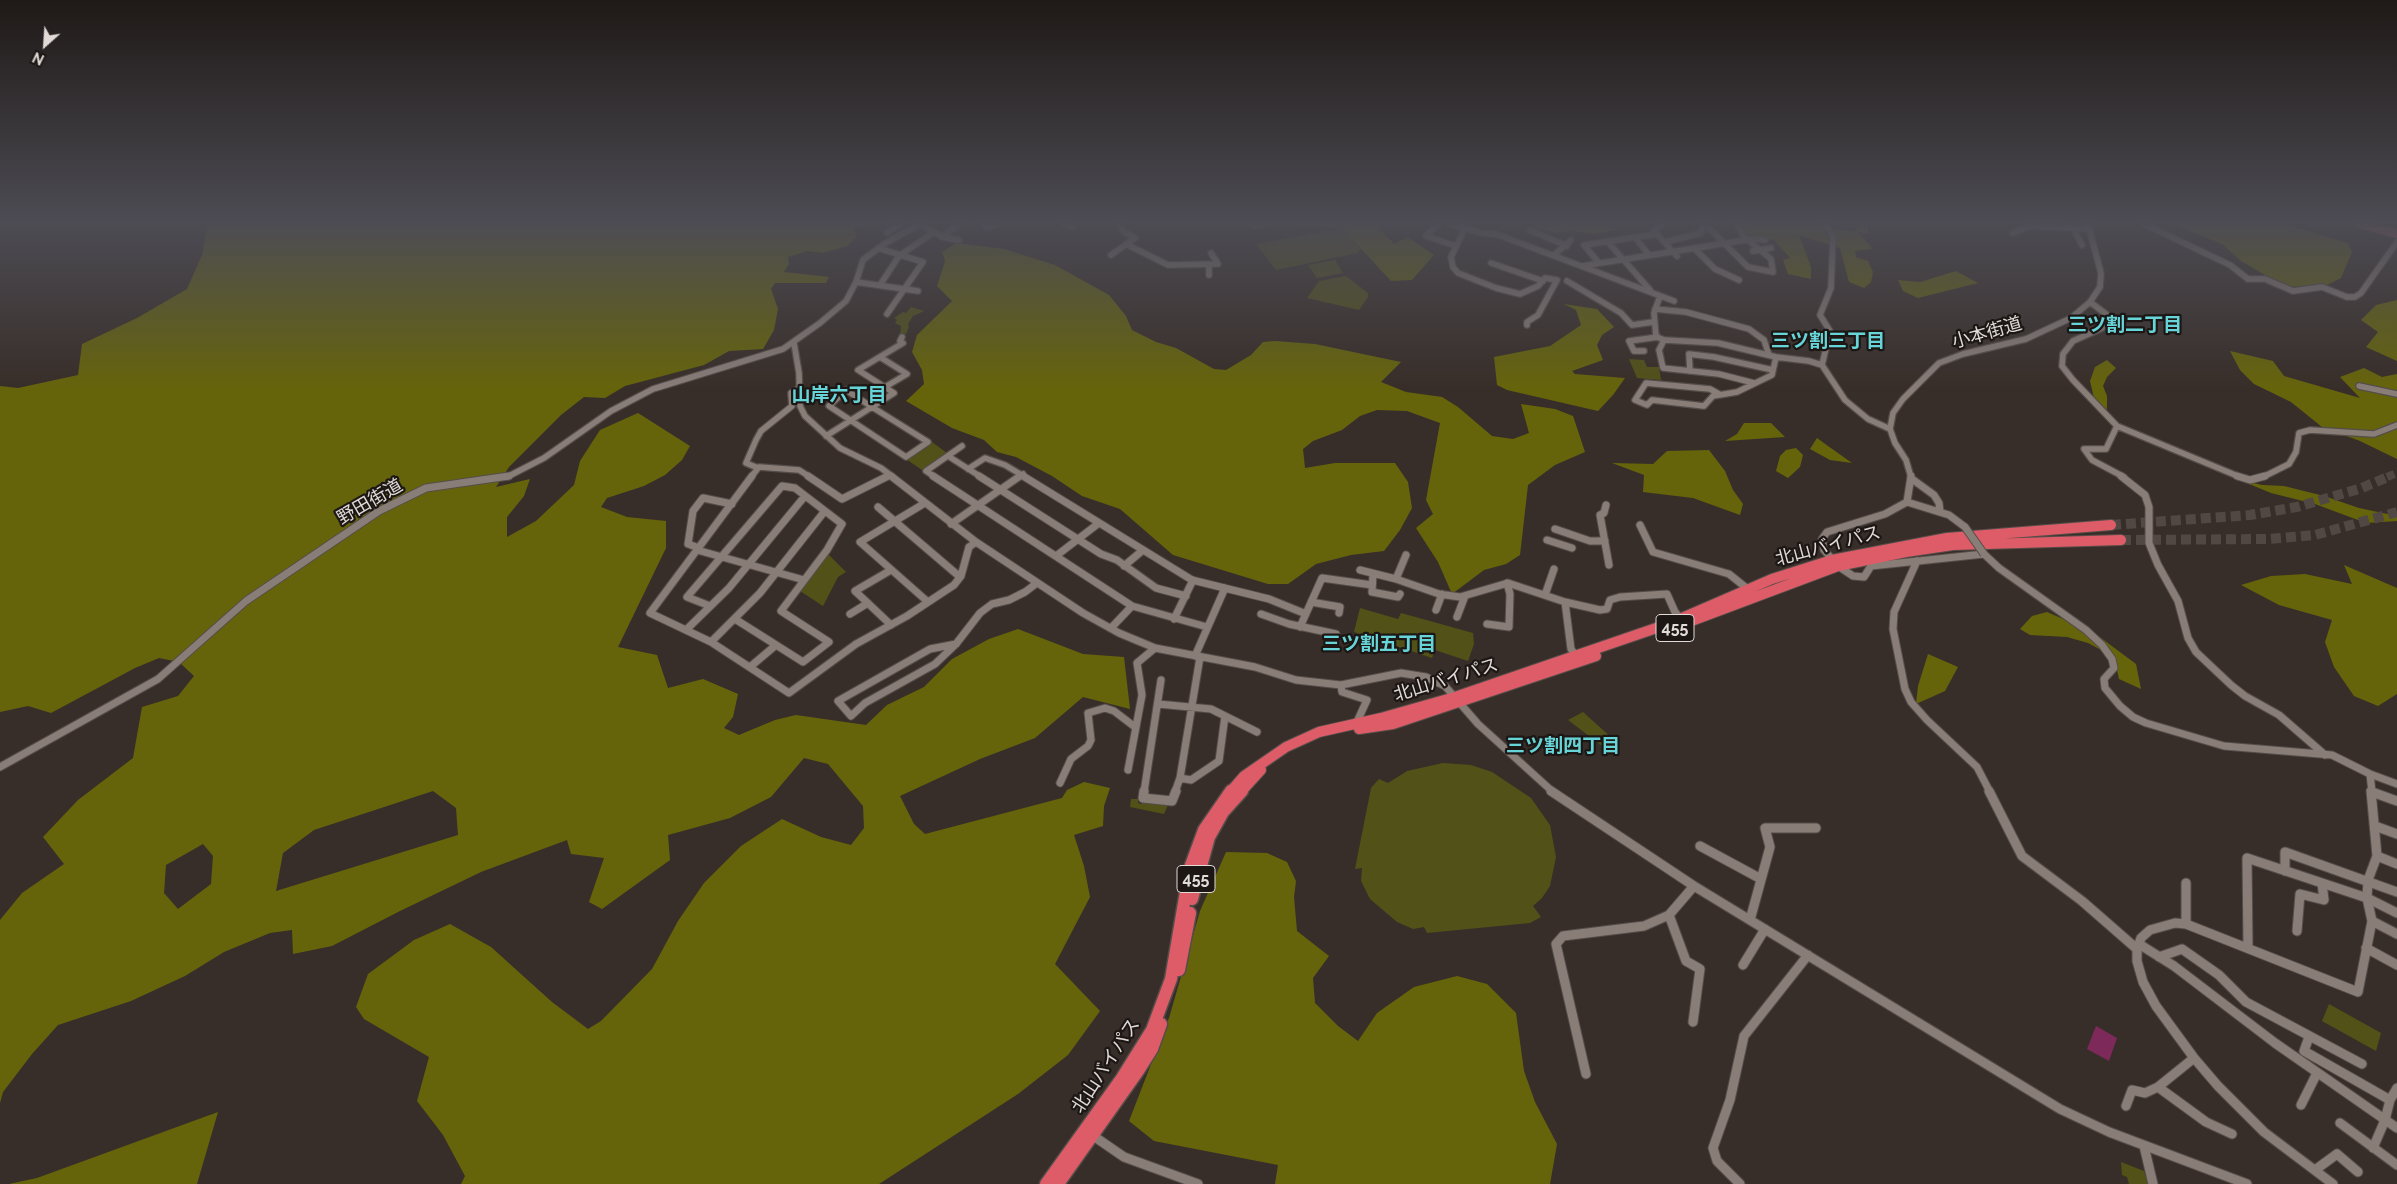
<!DOCTYPE html>
<html>
<head>
<meta charset="utf-8">
<style>
	body { margin:0 }
	#map { position:relative; width:2397px; height:1184px; overflow:hidden; background:#382e29; font-family:Raleway,sans-serif }
	canvas { display:block }
	.north { position:absolute; left:20px; top:20px; width:50px; height:50px; -webkit-text-stroke:4px #1c1715; paint-order:stroke; rotate:206deg; font-size:14px; font-weight:700; line-height:20px; text-align:center; color:#e1dad7 }
	.north::after { content:''; display:block; margin:auto; width:18px; height:22px; background:#e1dad7; clip-path:polygon(50% 0,100% 100%,50% 72%,0 100%) }
</style>
</head>
<body>
<div id="map">
<canvas width="2397" height="1184"></canvas>
<div class="north">N</div>
</div>
<script>
const context = document.querySelector('canvas').getContext('2d');
context.lineJoin = 'round';
function fill(path, color) { context.fillStyle = color; context.fill(path, 'evenodd'); }
const toPath = rows => new Path2D(rows.map(r => 'M' + r).join(''));
function stroke(path, color, width, dash) { context.strokeStyle = color; context.lineWidth = width; context.lineCap = dash ? 'butt' : 'round'; context.setLineDash(dash || []); context.stroke(path); }
function write(font, color, halo, rows, align = 'center') {
  context.font = font + ' Raleway,"Noto Sans JP",sans-serif'; context.lineWidth = 4.5; context.setLineDash([]); context.textBaseline = 'middle'; context.strokeStyle = halo; context.fillStyle = color; for (const [text, x, y, turn = 0] of rows) {
    context.save(); context.translate(x, y); context.rotate((+turn || 0) * Math.PI / 180); context.textAlign = isNaN(turn) ? turn : align; if (halo) context.strokeText(text, 0, 0); context.fillText(text, 0, 0); context.restore();
  }
}
fill(toPath([
	[1342,228,1361,249,1357,253,1276,270,1256,244],
	[1335,260,1343,273,1317,278,1308,265],
	[1346,276,1368,293,1368,297,1359,310,1307,298,1319,281],
	[911,307,924,311,913,316,908,324,909,327,905,336,900,336,901,326,895,323,897,320,894,318,903,312,906,313],
	[1629,359,1644,360,1647,367,1659,367,1661,380,1637,378],
	[932,442,947,453,922,470,906,459],
	[828,554,846,572,838,577,823,606,800,591],
	[1360,608,1398,619,1401,613,1473,633,1474,644,1468,661,1435,650,1432,658,1354,632],
	[1583,712,1613,739,1602,746,1568,720],
	[1443,763,1471,765,1492,772,1531,798,1550,825,1556,857,1550,886,1542,898,1533,906,1541,917,1530,923,1427,933,1424,927,1413,929,1397,922,1370,899,1361,881,1362,868,1355,869,1371,788,1379,779,1388,783,1407,771],
	[1131,799,1138,799,1138,803,1141,804,1143,801,1168,805,1164,814,1130,807],
	[2329,1004,2381,1033,2376,1051,2322,1021],
	[2121,1162,2144,1171,2148,1184,2129,1184,2127,1177,2122,1175]
]), '#525117');
fill(toPath([
	[208,224,871,224,854,228,857,237,847,246,823,253,807,251,788,257,789,264,784,272,829,277,826,283,775,283,771,289,778,309,774,330,763,349,729,351,704,365,625,386,605,398,584,397,561,415,509,467,496,487,530,479,524,496,507,517,507,537,536,521,574,485,580,461,600,430,638,413,690,446,682,460,665,475,644,486,607,498,601,507,627,517,666,521,666,548,618,647,657,655,668,688,703,679,738,694,733,717,724,728,739,735,775,720,796,715,866,725,887,705,924,687,952,659,989,639,1018,629,1083,654,1124,657,1130,709,1083,697,1035,738,980,759,900,796,914,824,925,834,1062,798,1067,790,1084,782,1110,788,1104,806,1103,826,1074,835,1084,866,1090,897,1055,964,1100,1011,1068,1055,1018,1094,879,1184,461,1184,465,1176,443,1135,417,1101,429,1057,364,1019,356,1007,368,974,414,940,450,924,491,947,552,1002,588,1029,601,1021,652,969,678,921,704,883,741,846,782,819,821,837,851,845,864,828,863,806,828,764,804,758,771,797,730,818,668,835,670,860,602,909,589,902,604,858,571,854,567,840,481,872,400,911,332,946,293,954,292,930,270,933,224,952,185,976,131,1001,58,1025,32,1054,3,1092,0,1103,0,920,22,893,64,864,43,837,78,800,133,758,142,707,178,696,194,676,179,662,159,658,135,668,51,713,28,706,0,712,0,386,18,388,78,375,82,344,137,318,187,289,202,255],
	[433,791,456,808,458,835,276,891,283,853,314,830],
	[203,844,213,856,211,884,178,909,164,893,166,865],
	[1246,224,1382,224,1379,228,1394,244,1408,237,1434,255,1412,280,1391,281,1342,228,1273,226,1253,230],
	[1535,224,1607,224,1616,230,1595,234,1569,231,1556,233,1536,228],
	[1740,224,1828,224,1832,229,1856,231,1857,224,1868,224,1868,234,1858,232,1873,249,1855,251,1856,257,1868,261,1873,272,1871,282,1864,288,1849,282,1840,248,1799,235,1811,267,1811,279,1788,274,1783,260,1790,258,1774,240,1746,237],
	[2172,224,2285,224,2348,243,2352,252,2341,278,2327,285,2302,287,2284,286,2241,261,2222,244],
	[956,243,1004,249,1055,265,1109,295,1126,316,1132,330,1156,342,1176,348,1214,369,1226,370,1251,355,1263,342,1275,341,1315,344,1401,362,1381,382,1406,392,1442,397,1458,407,1492,436,1513,439,1529,433,1521,404,1555,409,1573,416,1585,452,1555,465,1528,485,1520,555,1506,564,1484,570,1452,594,1438,562,1416,528,1433,514,1426,500,1440,423,1407,411,1377,410,1360,416,1342,430,1313,441,1303,449,1305,468,1335,463,1395,463,1408,482,1412,508,1400,530,1384,551,1351,555,1316,564,1288,584,1268,584,1173,555,1120,509,1082,496,1052,476,1016,457,997,452,984,440,952,428,906,401,924,384,922,370,912,352,917,335,952,301,937,286,945,261,942,252],
	[1956,271,1978,283,1918,298,1903,291,1898,280,1920,282],
	[2397,300,2397,361,2366,347,2378,332,2361,320,2376,305],
	[1564,304,1597,309,1614,327,1602,335,1597,345,1603,360,1572,371,1575,374,1625,378,1613,395,1598,411,1507,390,1497,385,1494,357,1550,346,1581,325,1576,310],
	[2230,351,2273,361,2284,376,2360,398,2340,377,2364,368,2382,377,2397,374,2397,459,2360,441,2322,427,2291,402,2254,384,2240,370],
	[2107,360,2116,368,2107,377,2103,386,2107,396,2107,410,2094,398,2090,381,2095,367],
	[1744,423,1771,423,1785,437,1725,441,1737,434],
	[1817,438,1828,446,1852,463,1830,460,1810,449],
	[1796,448,1803,455,1800,467,1788,478,1776,471,1780,456,1786,450],
	[1709,450,1725,471,1733,490,1743,504,1740,515,1693,498,1643,492,1644,475,1612,463,1653,464,1667,451],
	[2237,479,2262,485,2284,486,2324,496,2359,508,2397,516,2397,521,2366,523,2315,504,2271,493],
	[2344,565,2397,588,2397,694,2378,706,2354,696,2334,667,2325,642,2332,620,2279,605,2241,585,2271,576,2305,574,2352,584],
	[2047,612,2093,632,2136,664,2141,689,2119,679,2114,657,2088,643,2067,637,2030,635,2020,629,2032,616],
	[1928,654,1958,667,1945,691,1916,704,1918,686],
	[1226,852,1267,853,1287,862,1296,881,1294,897,1297,931,1329,956,1313,978,1315,1003,1338,1026,1358,1041,1377,1013,1414,987,1457,976,1487,984,1516,1013,1524,1071,1535,1102,1557,1144,1550,1184,1275,1184,1278,1165,1154,1141,1129,1121,1169,1018,1200,911],
	[218,1112,197,1184,9,1184,37,1178]
]), '#66640a');
fill(toPath([
	[2096,1026,2117,1038,2109,1061,2087,1049]
]), '#7d2a5b');
stroke(toPath([
	[2387,477,2397,473]
]), '#514843', 8, [8, 4.5]);
stroke(toPath([
	[2111,525,2250,515,2297,507,2362,488,2390,476],
	[2121,540,2268,539,2315,535,2397,512]
]), '#514843', 10, [10, 5]);
const minorFar2 = toPath([
	[922,224,942,237,959,240],
	[984,224,987,227,998,224],
	[1064,224,1073,227],
	[1438,224,1426,236,1456,246],
	[1449,224,1482,233,1496,234,1674,301],
	[1662,224,1654,231,1677,256],
	[1737,224,1746,240],
	[2144,224,2230,265,2248,279,2265,279,2293,291,2322,287,2347,297,2355,297,2361,293,2397,242],
	[1465,228,1451,257,1453,267,1458,273,1496,288,1520,294,1538,286,1545,278,1557,280,1538,315,1527,322,1527,325],
	[1709,228,1748,267,1773,272,1771,259,1748,240],
	[1530,230,1567,246],
	[887,233,900,224],
	[2013,233,2030,226,2073,228],
	[942,237,959,224],
	[1635,237,1649,255],
	[1608,242,1650,290],
	[1665,242,1701,233,1703,224],
	[1126,244,1168,265,1218,264,1211,253],
	[2082,245,2073,228,2090,229],
	[878,248,923,262,887,314],
	[1694,248,1715,269,1739,280],
	[1753,251,1771,248],
	[1111,255,1135,238,1123,231,1120,224],
	[1554,255,1571,240],
	[1491,263,1543,281],
	[1599,263,1584,245,1657,234],
	[1209,265,1209,275],
	[1582,266,1752,239,1765,240],
	[1567,281,1621,313,1632,325,1653,322],
	[856,282,918,291],
	[880,285,899,256,934,232],
	[1660,296,1654,313,1656,337,1665,340,1718,343,1776,357,1809,361,1822,365,1845,400,1868,419,1890,429],
	[2090,302,2106,314,2107,319,2102,328,2073,341,2063,354,2062,366,2073,380,2117,426,2240,477],
	[1655,309,1686,312,1749,329,1764,340,1769,355],
	[1664,340,1659,350,1663,368,1719,374,1754,383],
	[794,343,799,373,800,406,805,416,840,448,881,468,893,477],
	[1644,351,1634,351,1629,341,1658,337],
	[880,357,907,374,885,387],
	[1822,365,1830,331,1820,315,1831,288,1833,236,1825,224],
	[1690,371,1689,354,1714,357,1773,370],
	[2359,386,2397,394],
	[846,390,872,407,928,442,906,457,829,406,846,390],
	[1719,394,1710,389,1646,383,1635,400,1647,405,1652,400,1704,406,1713,396,1737,392,1772,375,1776,357],
	[2117,426,2106,449,2084,449,2092,460,2124,477],
	[826,436,894,393,858,370,903,343,900,341,902,337],
	[948,456,981,477],
	[758,468,746,463,756,440,761,431,792,406,791,393,798,389],
	[968,469,985,458,1005,465,1025,477],
	[507,477,544,458,611,411,653,389,783,349,820,323,846,301,856,282,863,260,884,244,920,224],
	[751,477,759,467,799,470,810,477],
	[886,477,890,475],
	[935,477,926,471,962,446],
	[1018,477,1023,474],
	[1911,477,1906,460,1895,443,1890,429,1893,413,1903,399,1939,363,1963,354,2026,339,2071,318,2090,302,2100,287,2101,273,2088,224],
	[2263,477,2289,464,2296,452,2299,433,2310,430,2374,434,2397,425]
]);
const minorFar1 = toPath([
	[752,476,650,613,711,642,789,693,856,644,907,616,954,585,961,576,969,547,976,542],
	[808,476,842,499,888,476],
	[891,476,976,542,1083,613,1119,633,1155,648,1255,667,1296,680,1341,685,1401,673,1426,677,1445,686,1478,724,1553,792],
	[933,476,1132,606,1207,627],
	[979,476,1101,554,1117,560,1156,588,1186,596],
	[1023,476,1192,580,1269,599,1306,614],
	[1911,476,1907,502,1885,514,1827,532,1822,539,1824,550,1838,566,1853,576,1864,577,1871,566,1984,554,1999,568,2086,630,2102,645,2112,659,2114,668,2104,679,2105,688,2120,706,2133,717,2146,723,2224,746,2332,755,2370,774,2397,784],
	[2121,476,2145,495,2149,507,2149,543,2158,565,2178,601,2188,638,2196,652,2231,685,2245,696,2279,715,2325,755],
	[2237,476,2250,480,2265,476],
	[1912,479,1934,495,1939,503,1940,512],
	[1907,502,1949,515,1965,527],
	[925,503,860,542,928,602],
	[1606,505,1604,513,1600,515,1609,565],
	[878,507,960,577],
	[951,524,1020,476],
	[1640,525,1653,552,1729,574,1749,590],
	[1555,529,1590,541,1605,541],
	[1547,540,1572,548],
	[699,548,688,544,693,511,703,498,732,504],
	[697,550,804,580],
	[1056,556,1099,523],
	[1917,561,1894,612,1893,629,1905,689,1911,702,1927,720,1977,767,1990,792],
	[1124,566,1143,550],
	[891,570,855,591,891,625],
	[1360,570,1396,579,1439,594,1460,597,1508,583,1565,602,1600,610,1607,609,1610,600,1620,597,1667,594,1675,612,1681,619],
	[1373,574,1372,592,1398,597,1400,594],
	[1396,579,1406,555],
	[1545,595,1554,569],
	[1311,602,1340,607,1339,613],
	[1565,602,1571,649,1576,656],
	[710,606,687,597,782,486,795,488,842,524,827,550,781,611,829,642,803,662,735,619],
	[1436,610,1442,594],
	[850,614,868,603],
	[1261,614,1289,624,1336,634],
	[1457,617,1465,596],
	[1174,619,1193,580],
	[1487,624,1509,627,1510,594,1507,583],
	[1300,627,1322,578,1372,585],
	[1111,628,1132,606],
	[687,629,729,588,805,496],
	[711,642,760,593,824,512],
	[956,644,935,664,865,703,851,716,838,701,930,649,956,644],
	[956,644,980,613,992,604,1009,600,1025,592,1037,583],
	[1195,656,1225,588],
	[750,667,776,645],
	[1341,685,1342,692,1367,700,1356,724],
	[1158,704,1211,709,1257,732],
	[0,767,158,679,246,601,379,511,426,488,509,476],
	[1128,770,1142,695,1137,663,1155,648],
	[2370,774,2372,792],
	[1180,778,1191,780,1219,761,1225,716],
	[1060,783,1071,759,1088,746,1091,740,1088,713,1105,708,1114,711,1135,727],
	[1144,792,1161,680],
	[1175,792,1180,778,1200,657]
]);
const minor = toPath([
	[1144,791,1143,798,1172,801,1176,791],
	[1551,791,1694,886,2060,1109,2109,1132,2247,1184],
	[1989,791,2022,856,2082,901,2137,949,2137,961,2143,982,2156,1006,2194,1058,2218,1086,2264,1132,2333,1184],
	[2371,791,2377,856,2368,880,2367,898,2372,921,2358,992,2186,924,2175,923,2150,930,2141,938,2139,944,2174,966,2275,1043,2397,1128],
	[2372,792,2397,801],
	[2375,826,2397,834],
	[1700,846,1761,879],
	[2377,856,2397,864],
	[2285,871,2285,852,2397,892],
	[2186,883,2186,924],
	[1669,915,1686,961,1700,969,1693,1022],
	[1750,920,1770,847,1765,828,1816,828],
	[2372,921,2397,934],
	[2297,931,2300,894,2324,900,2322,883],
	[2248,947,2247,858,2367,898,2397,913],
	[2366,948,2397,965],
	[2159,957,2182,949,2219,975,2246,1002,2362,1064],
	[1743,965,1765,929],
	[2309,1037,2304,1051,2390,1100],
	[1586,1074,1556,944,1563,936,1644,926,1669,915,1694,886],
	[2158,1087,2206,1122,2232,1134],
	[2301,1105,2317,1073],
	[2126,1106,2132,1090,2145,1093,2158,1087,2194,1058],
	[2340,1123,2397,1165],
	[1092,1135,1124,1157,1198,1184],
	[2144,1146,2153,1184],
	[2373,1148,2385,1120,2390,1100,2397,1088],
	[2315,1170,2337,1154,2358,1172],
	[1740,1184,1717,1161,1713,1148,1730,1100,1744,1036,1808,955]
]);
const highwayFar2 = toPath([
	[2360,224,2397,234]
]);
const highwayFar1 = toPath([
	[1694,620,1838,566,1906,552,1953,545,2121,540],
	[1359,729,1393,724,1596,656],
	[1230,792,1244,776,1286,747,1319,732,1381,718,1455,697,1668,624,1772,579,1832,560,1947,538,2111,525],
	[1241,792,1261,770]
]);
const highway = toPath([
	[1192,899,1209,837,1223,812,1242,791],
	[1179,970,1190,913],
	[1046,1184,1122,1078,1152,1030,1171,979,1190,868,1204,830,1231,791],
	[1058,1184,1138,1071,1152,1049,1161,1024]
]);
stroke(minorFar2, '#554d49', 8);
stroke(minorFar1, '#554d49', 9);
stroke(minor, '#554d49', 11);
stroke(highwayFar2, '#554d49', 10);
stroke(highwayFar1, '#554d49', 12);
stroke(highway, '#554d49', 15);
stroke(minorFar2, '#897d78', 5.5);
stroke(minorFar1, '#897d78', 7);
stroke(minor, '#897d78', 9);
stroke(highwayFar2, '#dd5c67', 8);
stroke(highwayFar1, '#dd5c67', 10);
stroke(highway, '#dd5c67', 12);
const minorBridge = toPath([
	[1965,527,1984,554]
]);
stroke(minorBridge, '#554d49', 9, []);
stroke(minorBridge, '#897d78', 7);
const sky = context.createLinearGradient(0, 0, 0, 390);
sky.addColorStop(0, '#1f1917');
sky.addColorStop(0.57, '#4d4c54');
sky.addColorStop(1, '#4d4c5400');
context.fillStyle = sky;
context.fillRect(0, 0, 2397, 390);
for (const [x, y, w] of [
	[1675,628,38],
	[1196,879,38]
]) { const box = new Path2D(); box.roundRect(x - w / 2, y - 13.5, w, 27, 4); context.fillStyle = '#1c1715'; context.fill(box); stroke(box, '#e1dad7', 1); }
write('bold 16px', '#e1dad7', null, [
	["455",1675,628],
	["455",1196,879]
]);
write('18px', '#e1dad7', '#1c1715', [
	["小本街道",1987,333,-16],
	["野田街道",370,502,-30],
	["北山バイパス",1828,546,-15],
	["北山バイパス",1446,680,-17],
	["北山バイパス",1106,1066,-57]
]);
write('bold 19px', '#67d4d8', '#1c1715', [
	["三ツ割二丁目",2125,325],
	["三ツ割三丁目",1828,341],
	["山岸六丁目",839,395],
	["三ツ割五丁目",1379,644],
	["三ツ割四丁目",1563,746]
]);
</script>
</body>
</html>
